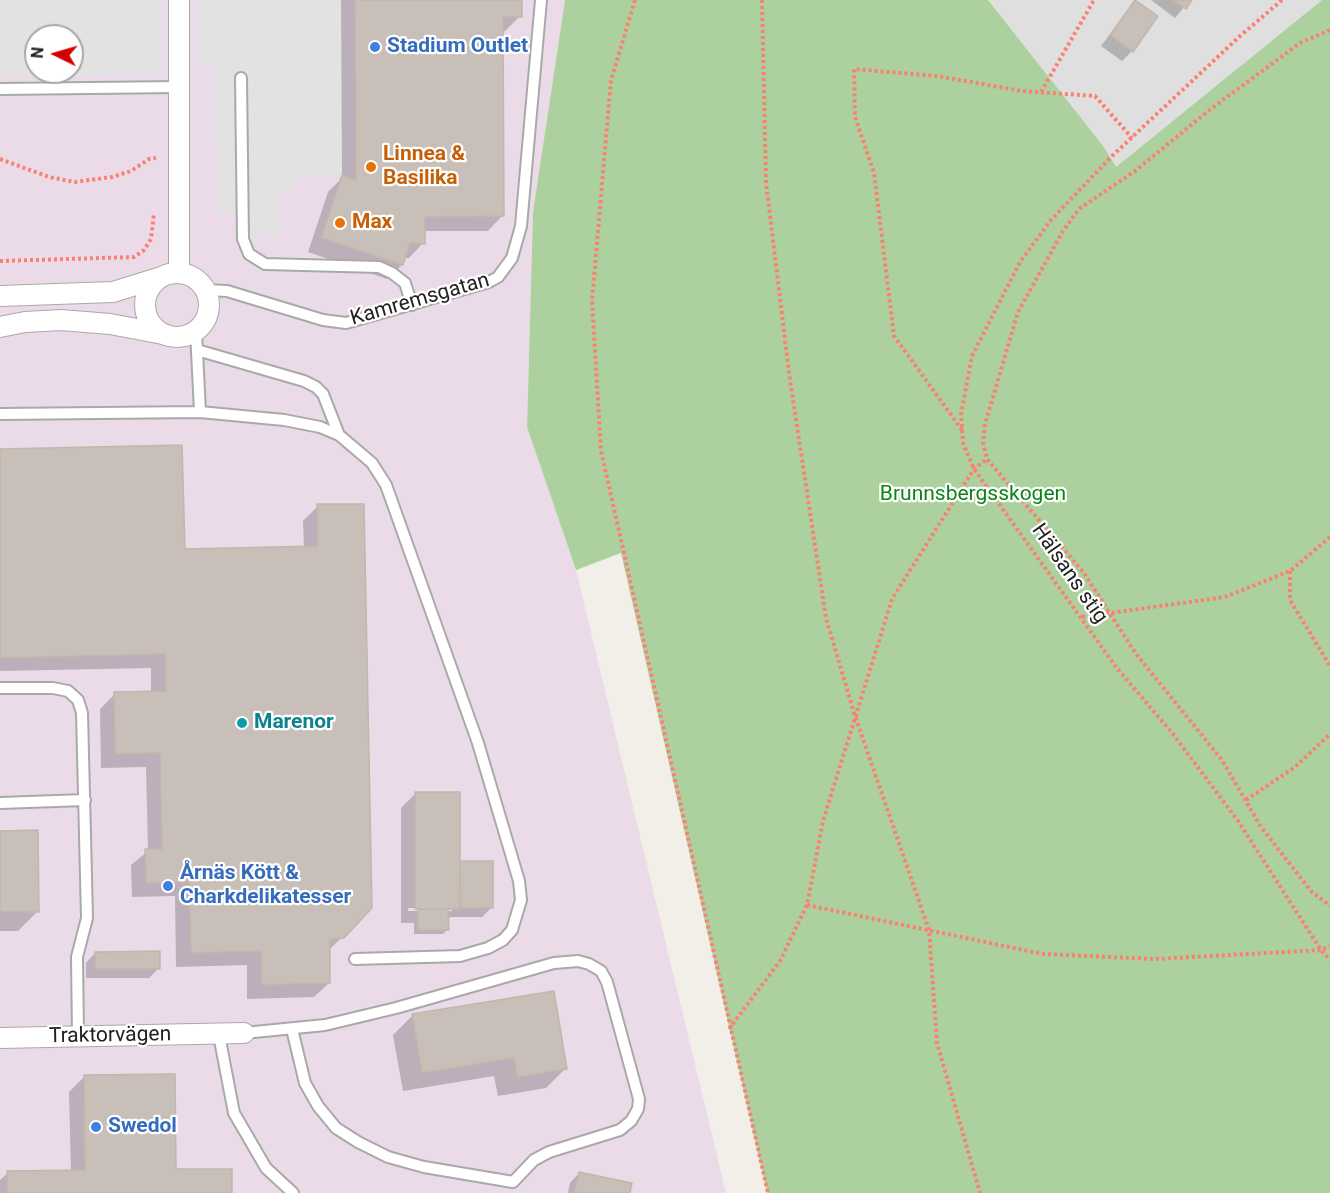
<!DOCTYPE html>
<html>
<head>
<meta charset="utf-8">
<style>
	body { margin:0 }
	#map { position:relative; width:1330px; height:1193px; overflow:hidden; background:#f2efe9; font-family:Roboto,sans-serif }
	canvas { display:block }
	.north { position:absolute; left:24px; top:24px; width:60px; height:60px; box-sizing:border-box; background:#fff; border:2px solid #a7a7a7; border-radius:50%; rotate:275deg; font-size:16px; font-weight:700; line-height:24px; text-align:center; color:#222 }
	.north::after { content:''; display:block; margin:auto; width:21px; height:27px; background:#d40000; clip-path:polygon(50% 0,100% 100%,50% 72%,0 100%) }
</style>
</head>
<body>
<div id="map">
<canvas width="1330" height="1193"></canvas>
<div class="north">N</div>
</div>
<script>
const context = document.querySelector('canvas').getContext('2d');
context.lineJoin = 'round';
function fill(path, color) { context.fillStyle = color; context.fill(path, 'evenodd'); }
const toPath = rows => new Path2D(rows.map(r => 'M' + r).join(''));
function stroke(path, color, width, dash) { context.strokeStyle = color; context.lineWidth = width; context.lineCap = dash ? 'butt' : 'round'; context.setLineDash(dash || []); context.stroke(path); }
function write(font, color, halo, rows, align = 'center') {
  context.font = font + ' Roboto,sans-serif'; context.lineWidth = 4.5; context.setLineDash([]); context.textBaseline = 'middle'; context.strokeStyle = halo; context.fillStyle = color; for (const [text, x, y, turn = 0] of rows) {
    context.save(); context.translate(x, y); context.rotate((+turn || 0) * Math.PI / 180); context.textAlign = isNaN(turn) ? turn : align; if (halo) context.strokeText(text, 0, 0); context.fillText(text, 0, 0); context.restore();
  }
}
fill(toPath([
	[988,0,1322,0,1115,168,1104,147]
]), '#e0dfdf');
fill(toPath([
	[0,0,565,0,533,212,527,427,576,570,726,1193,0,1193],
	[36,36,72,36,72,72,36,72]
]), '#ebdbe8');
fill(toPath([
	[565,0,988,0,1104,147,1116,167,1322,0,1330,0,1330,1193,767,1193,621,553,576,570,527,427,533,212]
]), '#add19e');
fill(toPath([
	[0,0,161,0,161,75,0,77],
	[36,36,72,36,72,72,36,72],
	[197,0,343,0,345,175,298,177,298,189,279,189,280,234,250,235,249,213,217,214,213,64,199,64]
]), '#e2e2e2');
fill(toPath([
	[341,0,520,0,520,16,505,31,502,31,502,216,488,231,423,231,423,243,409,258,404,258,402,265,387,279,308,252,328,192,342,178],
	[1151,0,1190,0,1175,18],
	[1135,1,1132,51,1122,61,1101,46],
	[0,450,183,551,304,548,303,521,318,506,342,937,328,951,329,983,314,997,247,999,247,965,176,967,175,896,132,897,131,865,148,851,146,767,101,768,100,709,115,694,151,693,151,668,0,671],
	[416,793,459,865,461,863,491,908,482,917,450,917,447,921,447,930,443,934,414,934,414,923,401,923,401,808],
	[408,908,452,908,452,911,408,911],
	[0,832,38,911,18,931,0,931],
	[95,953,159,968,149,978,86,978,86,963],
	[413,1015,565,1069,546,1088,498,1096,494,1076,403,1091,393,1035],
	[84,1077,175,1171,231,1193,0,1193,0,1180,8,1173,71,1172,69,1092],
	[579,1173,629,1193,568,1193,570,1183]
]), '#0003');
const building = toPath([
	[355,0,522,0,522,17,503,17,504,216,425,217,425,244,410,243,403,265,321,238,342,175,356,180,355,0],
	[1135,0,1158,16,1133,52,1110,35,1135,0],
	[1173,0,1192,0,1186,9,1173,0],
	[182,445,185,549,318,546,317,504,364,504,372,908,344,938,330,939,330,983,262,985,261,951,191,953,189,882,146,883,145,849,162,849,160,753,115,754,114,692,166,691,165,654,0,658,0,449,182,445],
	[415,792,460,792,460,909,415,909,415,792],
	[38,830,39,912,0,912,0,831,38,830],
	[460,861,493,861,493,908,461,908,460,861],
	[418,909,448,909,449,930,418,930,418,909],
	[160,951,160,969,95,969,95,952,160,951],
	[554,991,567,1069,517,1077,514,1058,422,1073,412,1014,554,991],
	[175,1074,176,1169,232,1169,232,1193,7,1193,7,1171,85,1170,84,1075,175,1074],
	[579,1172,632,1183,630,1193,574,1193,579,1172]
]);
fill(building, '#c7bfb8');
stroke(building, '#c4b6ab', 1.5);
const lane = toPath([
	[241,78,243,239,249,254,265,264,379,267,392,273,405,283,412,305],
	[0,89,180,87],
	[206,290,227,291,323,320,346,323,489,282,498,277,512,258,521,226,541,0],
	[196,331,200,412],
	[197,350,304,381,316,387,323,394,339,435],
	[0,414,200,412,284,420,320,427,339,435,372,463,386,485,478,743,519,881,521,900,512,930,503,940,488,948,460,956,355,959],
	[0,688,53,688,68,691,78,700,82,713,87,918,77,957,78,1036],
	[0,803,85,800],
	[244,1033,325,1025,396,1008,554,963,578,961,589,964,601,971,607,982,639,1099,638,1109,631,1121,620,1130,549,1152,534,1160,513,1182,424,1167,388,1157,358,1142,336,1128,318,1106,305,1083,292,1029],
	[219,1035,234,1113,266,1168,293,1193]
]);
const street = toPath([
	[179,0,179,272],
	'145 305a32 32 0 1 1 64 0a32 32 0 1 1-64 0Z',
	[0,296,113,292,158,278],
	[0,327,25,322,61,320,110,324,163,334],
	[0,1038,244,1033]
]);
stroke(lane, '#a9a9a9', 14);
stroke(street, '#a9a9a9', 22);
stroke(toPath([
	[635,0,611,80,592,301,601,451,768,1193],
	[762,0,766,182,789,373,826,618,855,716,929,930,937,1043,980,1193],
	[1282,0,1239,37,1112,156,1051,220,1020,262,972,356,961,414,963,443,974,469,1116,667,1173,734,1238,821,1321,950,1330,960],
	[1330,30,1300,43,1212,108,1135,171,1079,209,1063,231,1018,312,985,424,983,443,987,459,1084,573,1136,654,1222,760,1261,827,1311,891,1330,906],
	[1041,92,1094,0],
	[0,159,49,177,75,182,112,177,131,171,149,159,156,158],
	[0,261,134,257,144,250,151,239,154,213],
	[962,430,894,336,874,173,855,117,854,69,937,76,1022,91,1095,96,1132,138],
	[1290,571,1290,600,1330,666],
	[1082,617,1225,597,1290,571,1330,537],
	[1246,800,1295,767,1330,734],
	[807,905,1043,954,1155,959,1321,950,1330,946],
	[729,1029,780,961,807,905,823,821,892,599,974,469,987,459]
]), '#fa8072', 4, [3, 3]);
stroke(lane, '#fff', 10);
stroke(street, '#fff', 20);
for (const [x, y, r, color] of [
	[375,47,6,"#3f7fe0"],
	[371,167,6,"#e8710a"],
	[340,223,6,"#e8710a"],
	[242,723,6,"#0f9aa8"],
	[168,886,6,"#3f7fe0"],
	[96,1127,6,"#3f7fe0"]
]) { const dot = new Path2D(); dot.arc(x, y, r, 0, 2 * Math.PI); context.fillStyle = color; context.fill(dot); stroke(dot, '#fff', 2); }
write('bold 21px', '#366cbe', '#fff', [
	["Stadium Outlet",387,47],
	["Årnäs Kött &",180,874],
	["Charkdelikatesser",180,898],
	["Swedol",108,1127]
], 'left');
write('bold 21px', '#c56008', '#fff', [
	["Linnea &",383,155],
	["Basilika",383,179],
	["Max",352,223]
], 'left');
write('21px', '#222', '#fff', [
	["Kamremsgatan",420,300,-16],
	["Hälsans stig",1069,574,55],
	["Traktorvägen",110,1036,-1]
]);
write('21px', '#0c8416', '#fff', [
	["Brunnsbergsskogen",973,495]
]);
write('bold 21px', '#0d838f', '#fff', [
	["Marenor",254,723]
], 'left');
</script>
</body>
</html>
